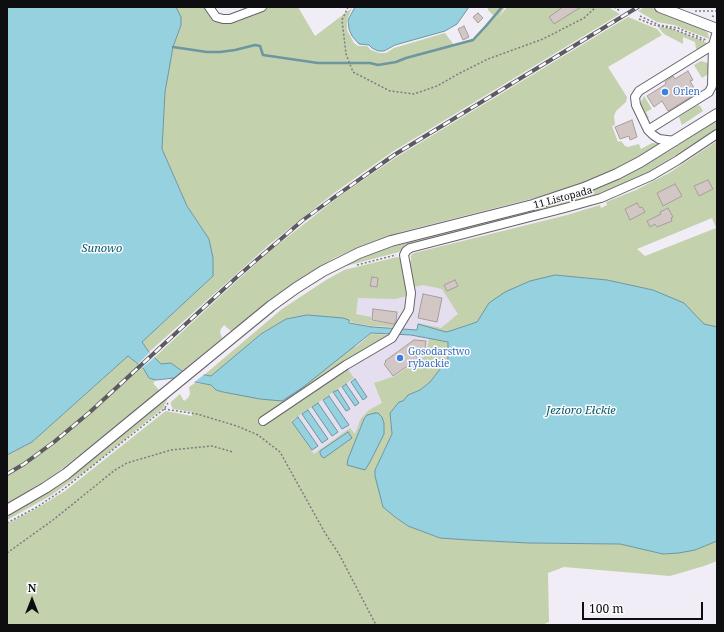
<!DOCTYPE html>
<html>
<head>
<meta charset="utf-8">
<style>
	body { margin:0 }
	#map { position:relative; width:724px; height:632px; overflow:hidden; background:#f0edf6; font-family:"Noto Serif",serif }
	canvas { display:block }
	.frame { position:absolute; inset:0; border:8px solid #0e0d10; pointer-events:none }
	.north { position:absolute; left:12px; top:580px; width:40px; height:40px; -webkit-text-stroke:3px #fcfcfe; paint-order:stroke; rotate:0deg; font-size:11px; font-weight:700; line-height:16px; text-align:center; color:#0e0d10 }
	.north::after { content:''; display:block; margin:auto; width:14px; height:18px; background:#0e0d10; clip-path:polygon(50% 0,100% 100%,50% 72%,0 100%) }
	.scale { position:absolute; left:582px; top:602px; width:121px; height:18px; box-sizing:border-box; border:2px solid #0e0d10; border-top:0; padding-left:5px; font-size:12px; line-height:14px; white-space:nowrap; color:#0e0d10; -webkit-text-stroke:3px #fcfcfe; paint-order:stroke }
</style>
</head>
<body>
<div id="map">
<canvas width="724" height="632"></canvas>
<div class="frame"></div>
<div class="north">N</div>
<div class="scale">100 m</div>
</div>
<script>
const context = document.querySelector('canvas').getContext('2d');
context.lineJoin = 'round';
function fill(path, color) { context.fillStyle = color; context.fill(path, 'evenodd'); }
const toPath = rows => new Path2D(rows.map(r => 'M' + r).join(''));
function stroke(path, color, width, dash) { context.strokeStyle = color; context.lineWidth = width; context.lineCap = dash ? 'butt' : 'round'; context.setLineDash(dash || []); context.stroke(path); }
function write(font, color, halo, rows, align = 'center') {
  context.font = font + ' "Noto Serif",serif'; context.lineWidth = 3; context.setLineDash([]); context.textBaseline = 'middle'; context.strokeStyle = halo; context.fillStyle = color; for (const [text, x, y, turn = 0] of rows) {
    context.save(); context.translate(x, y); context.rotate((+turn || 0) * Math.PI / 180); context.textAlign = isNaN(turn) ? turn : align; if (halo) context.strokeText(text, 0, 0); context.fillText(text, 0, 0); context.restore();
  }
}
fill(toPath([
	[513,238,387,434,366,473,316,476,210,373,344,280]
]), '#e5deef');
fill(toPath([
	[176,7,205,7,213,19,218,22,226,23,239,21,267,7,298,7,315,36,352,8,347,20,347,30,354,43,358,46,367,46,371,50,379,53,386,53,394,48,445,33,454,45,473,39,493,16,498,17,493,15,488,10,488,7,505,7,499,17,507,7,611,7,611,9,620,14,392,152,334,193,271,243,149,352,142,342,213,276,209,239,187,206,162,149,165,92,173,47,181,25,181,17],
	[645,7,650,7,703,29,708,33,709,39,674,25,657,22,638,11],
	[628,17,657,29,662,35,608,67,627,97,626,102,616,111,614,116,615,125,612,126,618,142,621,141,625,146,628,147,639,144,641,149,652,143,660,144,625,164,581,184,562,191,401,232,356,248,334,258,303,277,231,331,224,325,221,329,220,332,222,338,182,371,171,363,161,364,154,358,240,278,275,247,337,198,395,158],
	[658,27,672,29,707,43,703,48,696,49,695,42,683,37,683,44,664,34],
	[701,61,708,63,710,67,710,70,708,74,702,78,694,65],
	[644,96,652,109,646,112,649,118,648,119,641,107,641,102],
	[698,105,700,106,703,111,682,125,679,117],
	[717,120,717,129,647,173,611,189,588,198,408,244,404,247,399,252,346,266,346,265,381,250,550,205,585,193,630,173,671,150],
	[717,141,717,335,653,290,607,280,555,275,489,303,477,322,446,332,418,324,418,323,441,328,458,314,442,289,423,285,414,287,409,262,411,261,411,255,414,253,567,215,600,205,601,208,607,205,606,202,636,190,669,173],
	[712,218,716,228,645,256,637,249],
	[397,257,400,258,407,296,395,299,358,298,356,314,371,317,371,321,396,324,395,327,373,326,354,323,343,318,307,315,286,319,261,334,211,376,204,375,282,309,326,280,344,270],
	[371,334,388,335,389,337,354,356,342,364,347,368,354,378,291,421,314,454,350,428,355,434,361,418,369,410,382,403,374,383,395,376,426,355,429,339,434,339,448,342,448,359,430,382,420,390,408,395,390,420,392,434,375,470,395,517,408,526,440,538,469,540,529,543,620,544,663,554,695,550,717,541,717,561,704,566,670,576,564,567,548,573,549,622,542,625,7,625,7,524,39,507,65,491,163,413,166,411,192,416,192,412,173,409,171,405,171,402,180,394,184,401,188,398,190,394,189,387,195,383,211,385,216,390,223,392,260,399,355,346,356,347],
	[367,415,384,434,370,462,348,465,360,427],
	[128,356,143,368,149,378,156,380,153,383,160,391,54,475,7,504,7,455,32,442],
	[168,398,163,408,87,470,50,496,7,520,7,516,53,489,86,465]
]), '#c3d1ac');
const water = toPath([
	[7,7,176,7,181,17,181,25,173,47,165,92,162,149,187,206,209,239,213,258,213,276,142,342,149,352,161,364,171,363,182,371,211,376,261,334,286,319,307,315,343,318,349,320,349,323,372,327,417,330,418,324,446,332,450,331,477,322,489,303,505,292,530,281,555,275,607,280,653,290,684,303,704,324,717,327,717,541,695,550,679,553,663,554,620,544,529,543,469,540,440,538,408,526,395,517,383,507,375,476,375,470,392,434,390,413,399,402,403,401,408,395,420,390,430,382,448,359,448,342,411,335,371,333,302,388,282,401,260,399,223,392,216,390,211,385,174,378,156,380,149,378,143,368,128,356,32,442,7,455,7,7],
	[355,7,469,7,457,24,445,31,395,45,384,51,378,51,372,48,369,45,359,44,352,36,349,29,348,20,355,7],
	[355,379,367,397,363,400,351,382,355,379],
	[346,384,359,403,355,406,342,387,346,384],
	[338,390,350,409,346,411,333,392,338,390],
	[329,396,349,425,342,429,323,400,329,396],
	[318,403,338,432,332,436,312,407,318,403],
	[308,410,328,439,322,443,302,414,308,410],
	[375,413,378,413,382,417,384,423,384,434,370,462,365,470,347,465,348,459,364,419,367,415,375,413],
	[298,417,318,446,312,450,292,422,298,417],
	[348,432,352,438,324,458,322,457,320,453,320,451,348,432]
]);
fill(water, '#96d1df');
stroke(water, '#6d96a1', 1);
fill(toPath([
	[150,352,155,357,142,368,138,364],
	[185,369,206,373,192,384,171,380]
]), '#f0edf6');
stroke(toPath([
	[173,47,207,52,220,52,235,50,255,45,260,46,263,55,318,63,370,63,378,65,396,62,406,58,473,40,486,26,502,7]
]), '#6d96a1', 2.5);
const building = toPath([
	[563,7,581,7,554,24,549,17,563,7],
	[478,13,483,18,478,23,473,17,478,13],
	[464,26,469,37,463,40,458,29,464,26],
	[688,71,693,80,690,81,697,93,668,111,662,101,654,107,647,96,666,84,665,82,673,76,675,79,688,71],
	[632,120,637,137,630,140,629,136,620,139,615,127,632,120],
	[708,180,713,189,699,196,694,186,708,180],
	[675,184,682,196,663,206,657,193,675,184],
	[637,203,640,208,642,207,645,212,630,220,625,209,637,203],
	[668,208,673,217,671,218,672,221,657,227,655,224,650,227,647,221,661,214,660,212,668,208],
	[372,277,378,278,377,287,370,286,372,277],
	[455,280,458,286,447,291,444,285,455,280],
	[423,294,442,298,437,322,418,318,423,294],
	[373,309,397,312,396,321,394,324,372,320,373,309],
	[414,340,426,341,424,354,414,353,418,359,393,376,384,364,386,362,385,361,414,340]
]);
fill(building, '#d2c7c5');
stroke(building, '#a89d9b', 1);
const minor = toPath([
	[209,7,216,17,223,19,230,19,262,7],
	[648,130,709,92,712,86,713,45,717,31],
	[675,141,659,139,653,135,648,130,636,105,635,97,639,91,713,45],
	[263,421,346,365,392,338,409,310,411,293,404,255,406,251,410,248,565,208,601,198,651,176,678,160,717,134]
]);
const major = toPath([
	[660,7,717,29],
	[7,510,45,488,66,474,271,306,296,288,323,271,359,253,391,241,533,205,584,188,617,174,640,162,717,114]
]);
stroke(minor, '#66636b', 10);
stroke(major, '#66636b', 12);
stroke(toPath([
	[348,7,342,20,346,54,353,72,390,91,414,94,437,86,460,73,488,59,543,39,584,18,596,7],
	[614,7,620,11],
	[619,7,622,8],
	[695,11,717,11],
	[640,16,659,25,678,28,706,40],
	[712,16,717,17],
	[639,19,654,25,673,29,704,41],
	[357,265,396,255],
	[164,409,197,414,237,426,258,435,280,452,325,533,339,554,376,625],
	[7,523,37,507,61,491,164,409,168,403],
	[7,553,53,520,115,470,127,463,171,450,212,446,233,452]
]), '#7d7b81', 1.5, [2, 2]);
stroke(minor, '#fff', 8);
stroke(major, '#fff', 10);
const rail = toPath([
	[7,474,24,464,54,442,90,412,238,276,303,220,336,196,394,155,638,7]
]);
stroke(rail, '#5d5b60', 4);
stroke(rail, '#fcfcfe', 2.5, [8]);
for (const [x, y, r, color] of [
	[665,92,4,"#3f7fe0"],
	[400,358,4,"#3f7fe0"]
]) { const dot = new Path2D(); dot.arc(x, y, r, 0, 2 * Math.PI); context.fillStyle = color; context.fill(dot); stroke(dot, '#fcfcfe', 1.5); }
write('10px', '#366cbe', '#fcfcfe', [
	["Orlen",673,92],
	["Gosodarstwo",408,352],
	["rybackie",408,364]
], 'left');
write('10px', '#0e0d10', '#fcfcfe', [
	["11 Listopada",563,198,-15]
]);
write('italic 11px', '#035b6a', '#fcfcfe', [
	["Sunowo",102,249],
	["Jezioro Ełckie",581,411]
]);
</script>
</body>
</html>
